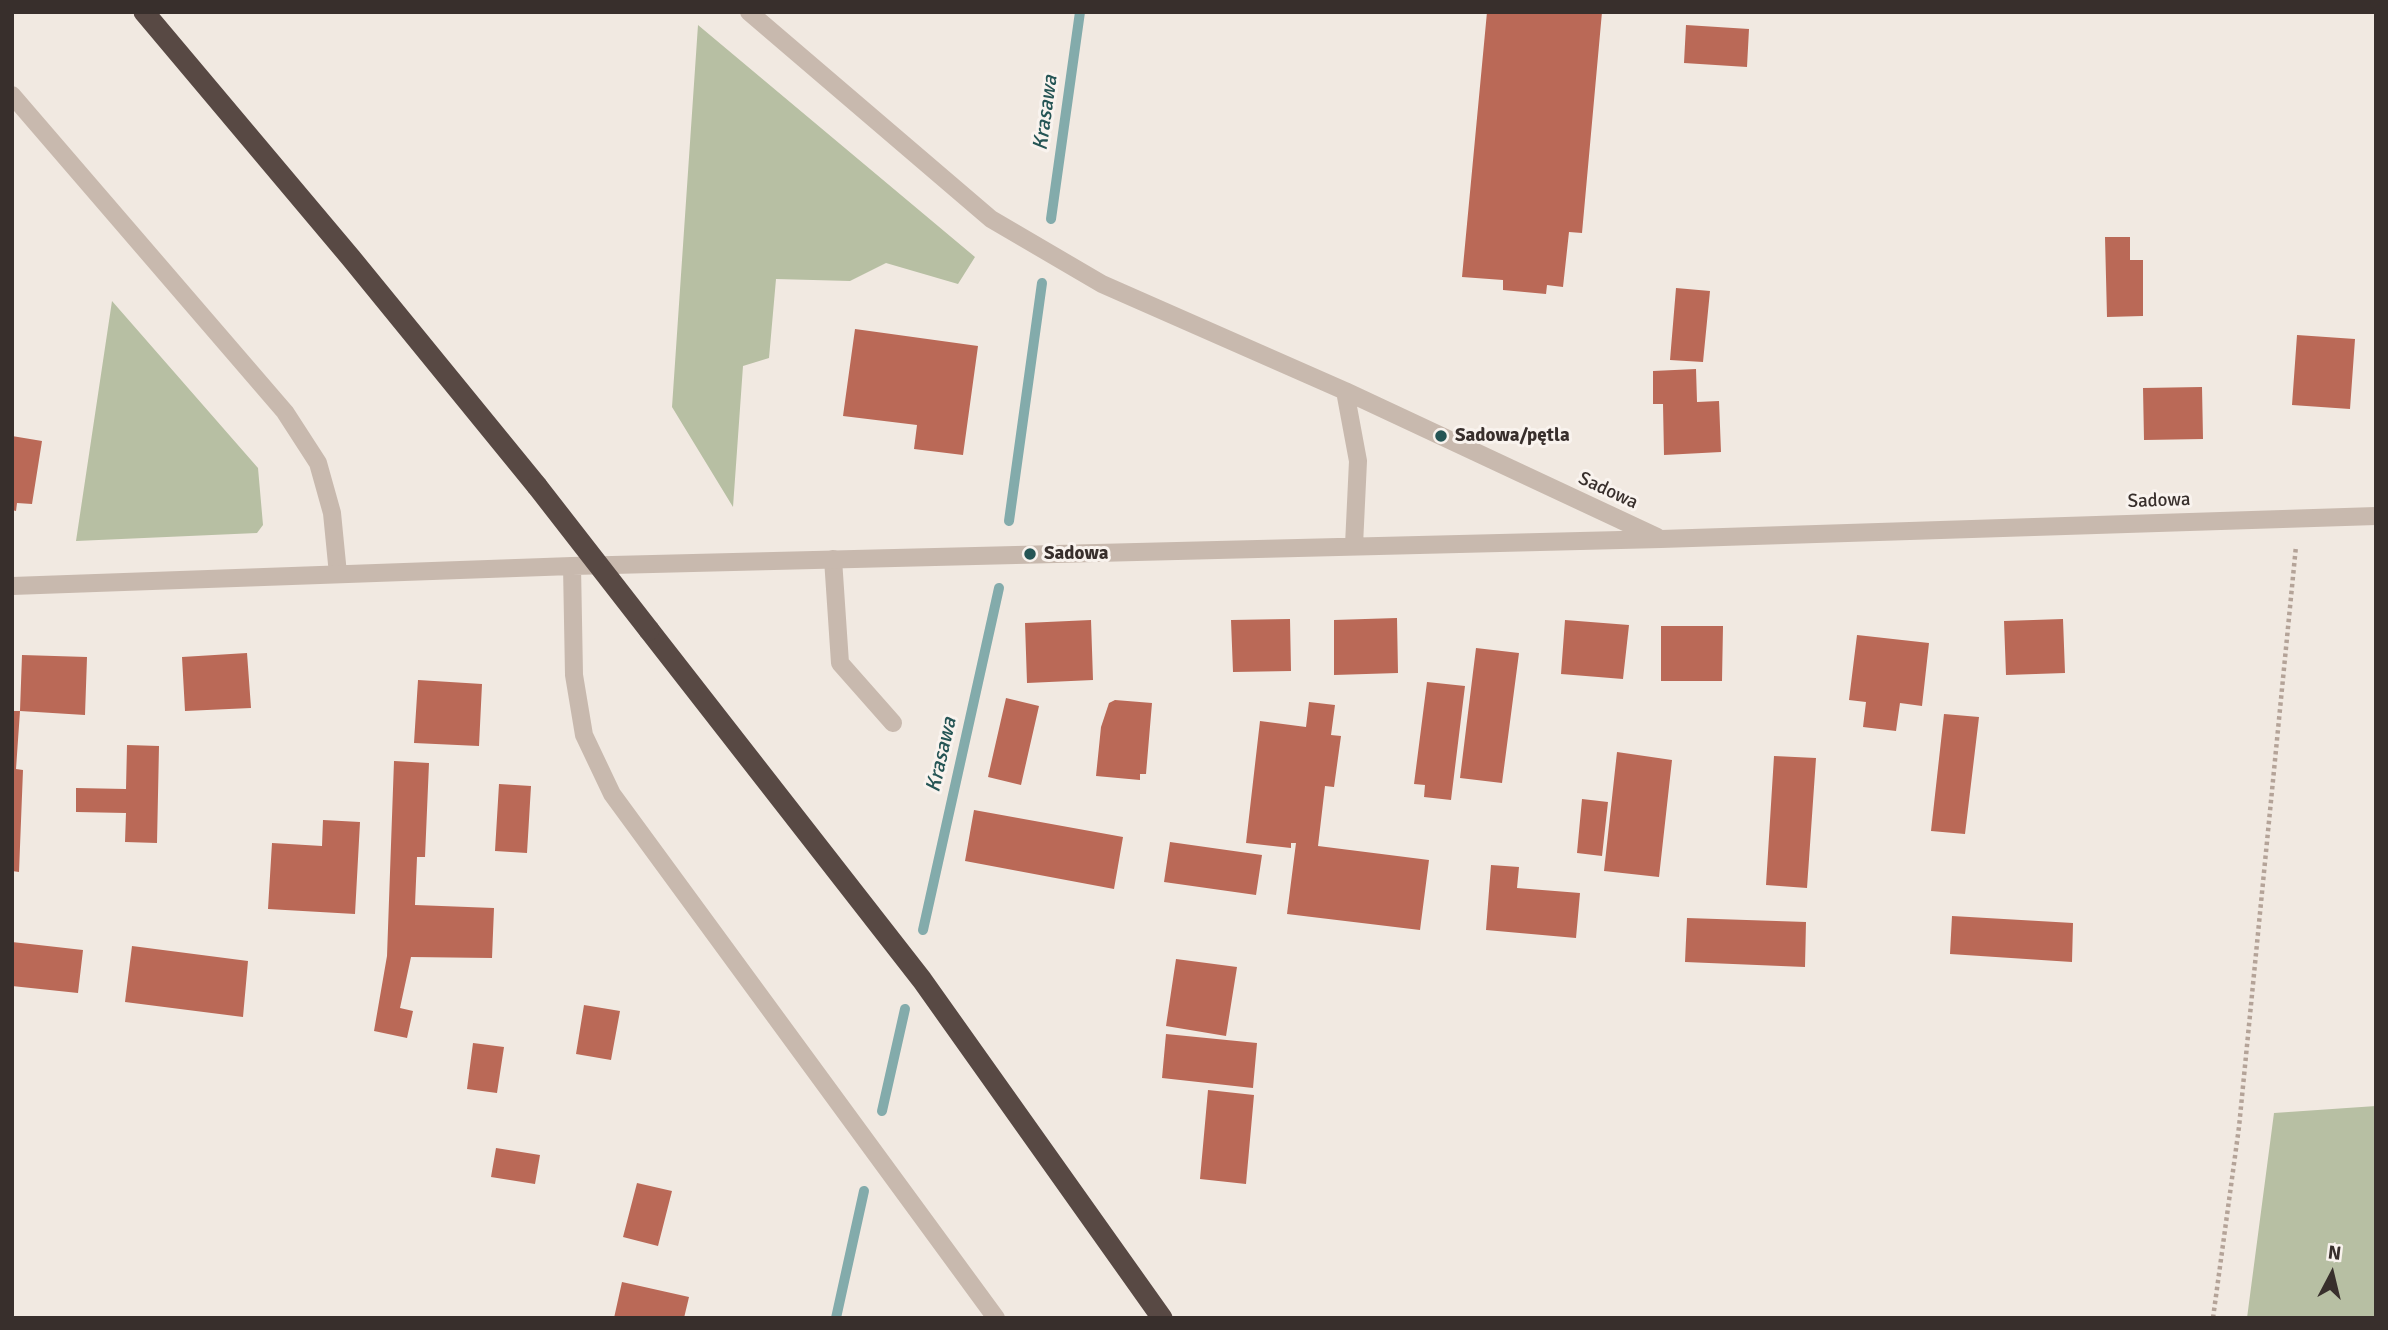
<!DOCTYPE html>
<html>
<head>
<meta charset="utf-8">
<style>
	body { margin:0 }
	#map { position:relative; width:2388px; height:1330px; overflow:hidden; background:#f1e9e1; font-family:Signika,sans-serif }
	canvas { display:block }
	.frame { position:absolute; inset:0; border:14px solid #382f2c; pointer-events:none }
	.north { position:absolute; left:2297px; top:1239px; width:70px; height:70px; -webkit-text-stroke:5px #f9f3ee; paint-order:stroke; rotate:7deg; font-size:19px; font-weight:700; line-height:28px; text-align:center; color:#382f2c }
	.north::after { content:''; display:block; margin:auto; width:24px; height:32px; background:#382f2c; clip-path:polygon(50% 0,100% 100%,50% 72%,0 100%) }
</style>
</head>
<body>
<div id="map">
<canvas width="2388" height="1330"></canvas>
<div class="frame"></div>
<div class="north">N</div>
</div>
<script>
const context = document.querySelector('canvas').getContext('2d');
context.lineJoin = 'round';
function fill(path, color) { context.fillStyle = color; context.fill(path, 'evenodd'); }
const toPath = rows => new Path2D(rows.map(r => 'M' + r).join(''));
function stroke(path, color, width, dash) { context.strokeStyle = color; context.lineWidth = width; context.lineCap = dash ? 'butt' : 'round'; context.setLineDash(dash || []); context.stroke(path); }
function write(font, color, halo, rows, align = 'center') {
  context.font = font + ' Signika,sans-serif'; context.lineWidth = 6; context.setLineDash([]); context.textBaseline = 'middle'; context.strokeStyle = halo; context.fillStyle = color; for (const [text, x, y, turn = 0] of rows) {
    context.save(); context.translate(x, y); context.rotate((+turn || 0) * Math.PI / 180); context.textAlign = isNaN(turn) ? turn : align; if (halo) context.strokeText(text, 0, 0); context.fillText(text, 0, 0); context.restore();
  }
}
fill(toPath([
	[698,25,975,257,958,284,886,263,850,281,776,279,769,358,743,366,733,507,672,407],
	[112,301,258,468,263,525,257,533,76,541],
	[2376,1106,2376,1318,2247,1318,2274,1113]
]), '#b7bfa3');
stroke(toPath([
	[1051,219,1080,12],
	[1009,521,1042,283],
	[923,930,999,588],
	[882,1111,905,1009],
	[836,1318,864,1191]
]), '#83abab', 10);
fill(toPath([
	[1487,12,1602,12,1582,233,1569,232,1563,287,1547,285,1546,294,1503,290,1503,280,1462,277],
	[1686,25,1749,29,1747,67,1684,63],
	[2105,237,2130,237,2130,260,2143,260,2143,316,2107,317],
	[1676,288,1710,291,1703,362,1670,360],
	[855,329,978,346,963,455,914,449,917,425,843,416],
	[2297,335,2355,339,2350,409,2292,405],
	[1696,369,1697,402,1719,401,1721,452,1664,455,1663,404,1653,404,1653,371],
	[2202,387,2203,439,2144,440,2143,388],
	[12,436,42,441,32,504,17,503,16,511,12,510],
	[1397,618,1398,673,1334,675,1334,620],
	[1290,619,1291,671,1233,672,1231,620],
	[2063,619,2065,673,2006,675,2004,621],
	[1091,620,1093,680,1027,683,1025,623],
	[1565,620,1629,625,1623,679,1561,674],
	[1661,626,1723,626,1722,681,1661,681],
	[1857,635,1929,643,1922,706,1900,703,1896,731,1863,727,1866,702,1849,700],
	[1476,648,1519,653,1502,783,1460,778],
	[247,653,251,708,185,711,182,657],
	[22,655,87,657,85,715,20,711],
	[418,680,482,684,479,746,414,743],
	[1427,682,1465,686,1451,800,1424,797,1425,785,1414,784],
	[1006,698,1039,706,1021,785,988,777],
	[1115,700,1152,703,1146,774,1140,774,1140,780,1096,776,1101,727,1109,703],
	[1309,702,1335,705,1331,735,1341,736,1334,787,1325,786,1318,846,1429,860,1420,930,1287,914,1296,843,1291,843,1291,848,1246,843,1260,721,1306,727],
	[12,711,20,711,16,769,23,770,19,872,12,871],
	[1944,714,1979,717,1965,834,1931,831],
	[127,745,159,746,157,843,125,842,126,813,76,812,76,788,126,789],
	[1617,752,1672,760,1659,877,1604,871],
	[1774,756,1816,758,1807,888,1766,885],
	[394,761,429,763,425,857,417,857,415,905,494,908,492,958,411,957,400,1008,413,1011,407,1038,374,1031,387,956],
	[499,784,531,786,527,853,495,851],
	[1582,799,1608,802,1602,856,1577,853],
	[974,810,1123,837,1114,889,965,861],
	[323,820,360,822,355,914,268,909,272,843,322,846],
	[1170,842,1262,855,1256,895,1164,882],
	[1491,865,1519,867,1517,888,1580,893,1576,938,1486,930],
	[1952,916,2073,923,2072,962,1950,954],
	[1687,918,1806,922,1805,967,1685,962],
	[12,942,83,950,78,993,12,986],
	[132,946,248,961,243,1017,125,1002],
	[1176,959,1237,967,1226,1036,1166,1026],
	[584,1005,620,1011,611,1060,576,1054],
	[1166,1034,1257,1043,1253,1088,1162,1078],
	[473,1043,504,1047,497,1093,467,1089],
	[1208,1090,1254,1095,1246,1184,1200,1179],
	[496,1148,540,1155,535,1184,491,1177],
	[637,1183,672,1191,658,1246,623,1237],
	[622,1282,689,1297,684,1318,614,1318]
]), '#ba6957');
stroke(toPath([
	[2213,1318,2239,1127,2296,546]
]), '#b4a398', 4.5, [3.5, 3.5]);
stroke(toPath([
	[12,95,285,412,318,463,332,513,338,574],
	[833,559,840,663,893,723]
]), '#c8b9ae', 18);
stroke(toPath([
	[749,12,991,219,1102,284,1345,391,1657,537],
	[1345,391,1358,461,1354,545],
	[572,566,574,675,584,735,612,794,996,1318],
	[12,586,572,566,1661,539,2376,516]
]), '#c8b9ae', 18);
stroke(toPath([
	[144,12,351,258,537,486],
	[649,630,922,980,1162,1318]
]), '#584944', 21);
stroke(toPath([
	[537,486,649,630]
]), '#584944', 21);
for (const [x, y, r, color] of [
	[1441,436,7,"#255555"],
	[1030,554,7,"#255555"]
]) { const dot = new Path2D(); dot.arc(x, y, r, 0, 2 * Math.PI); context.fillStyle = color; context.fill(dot); stroke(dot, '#f9f3ee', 2.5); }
write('bold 19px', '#382f2c', '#f9f3ee', [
	["Sadowa/pętla",1455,436],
	["Sadowa",1044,554]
], 'left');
write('19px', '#382f2c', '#f9f3ee', [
	["Sadowa",1608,491,25],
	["Sadowa",2159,501,-2]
]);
write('italic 21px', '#255555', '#f9f3ee', [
	["Krasawa",1046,113,-82],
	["Krasawa",942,755,-77]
]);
</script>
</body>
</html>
